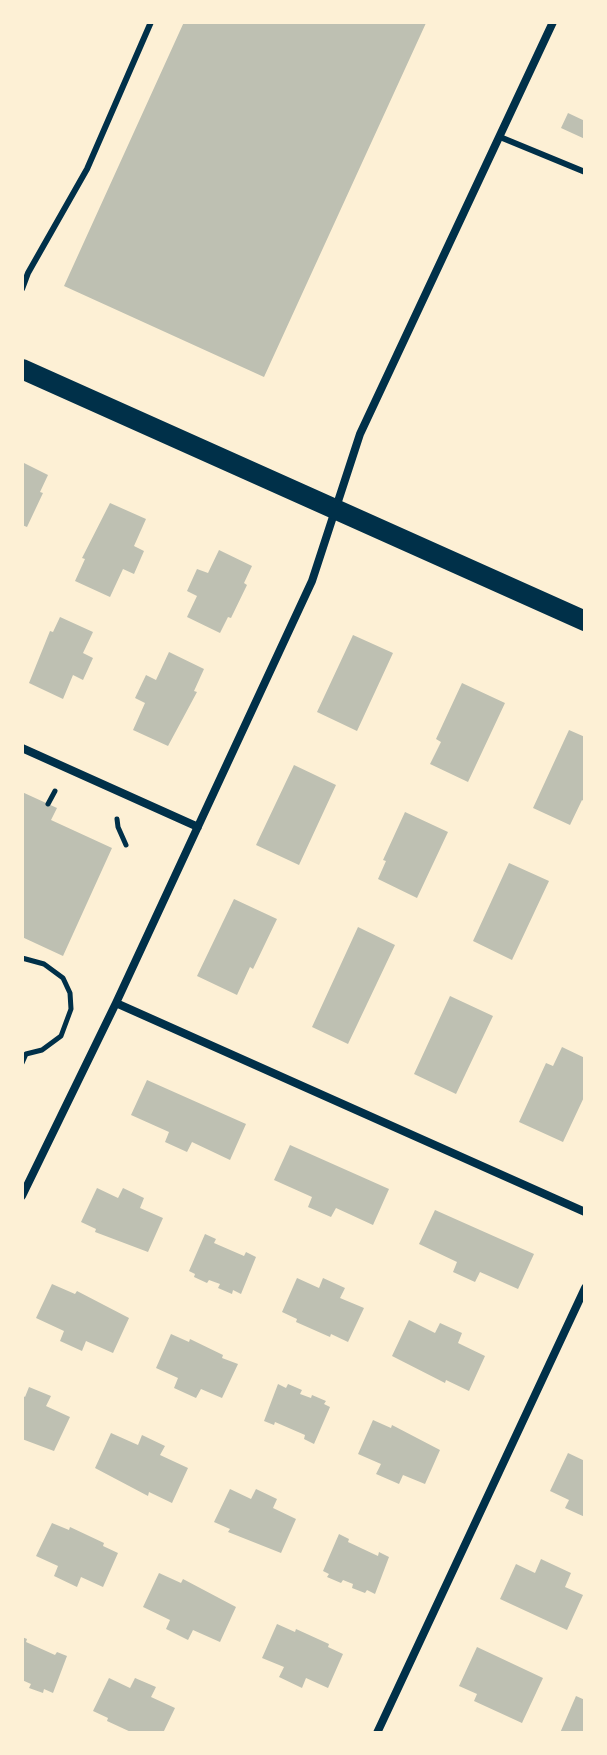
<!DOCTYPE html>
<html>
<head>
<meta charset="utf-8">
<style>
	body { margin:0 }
	#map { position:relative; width:607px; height:1755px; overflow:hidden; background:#fdf0d5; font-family:"IBM Plex Sans",sans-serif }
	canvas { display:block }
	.frame { position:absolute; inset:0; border:24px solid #fdf0d5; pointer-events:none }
</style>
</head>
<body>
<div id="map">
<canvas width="607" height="1755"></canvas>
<div class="frame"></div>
</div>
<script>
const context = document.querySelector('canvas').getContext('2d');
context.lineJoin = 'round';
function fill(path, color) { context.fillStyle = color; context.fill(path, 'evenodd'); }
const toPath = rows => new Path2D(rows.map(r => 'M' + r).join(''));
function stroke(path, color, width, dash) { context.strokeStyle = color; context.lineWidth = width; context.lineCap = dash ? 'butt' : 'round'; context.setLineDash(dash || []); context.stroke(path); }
fill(toPath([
	[184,22,426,23,264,377,64,286],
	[568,113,585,121,585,139,561,128],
	[22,462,48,475,40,492,43,493,27,527,22,525],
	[110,503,146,519,134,546,144,551,134,574,123,569,110,597,75,581,85,559,82,558],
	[219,550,252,566,244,583,247,585,231,618,228,617,220,633,187,617,197,596,187,591,197,569,208,573],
	[60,617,93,632,83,653,93,658,83,680,73,675,63,699,29,683,50,631,53,632],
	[353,635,393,653,357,731,317,712],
	[169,652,204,669,194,691,197,692,168,746,133,730,145,703,135,698,146,675,156,680],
	[462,683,505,703,468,782,430,764,441,742,436,739],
	[569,730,585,737,585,802,582,800,570,825,533,808],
	[294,765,336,785,299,865,256,845],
	[22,792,57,808,51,820,112,848,63,956,22,937],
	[405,812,448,832,417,898,378,879,386,861,383,860],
	[509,863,549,881,512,960,473,941],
	[234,899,277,919,253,969,250,967,237,995,197,976],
	[358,927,395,945,348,1044,312,1027],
	[450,996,493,1016,456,1094,414,1074],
	[562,1047,585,1058,585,1095,563,1142,519,1122,546,1063,553,1066],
	[147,1080,246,1124,230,1160,192,1142,187,1152,165,1142,169,1132,131,1115],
	[290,1145,389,1189,373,1225,336,1208,331,1217,308,1207,312,1197,274,1180],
	[97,1188,118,1198,123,1188,144,1198,140,1208,163,1218,148,1252,95,1232,96,1229,81,1222],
	[435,1210,534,1254,518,1289,480,1272,475,1282,453,1272,457,1262,419,1244],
	[205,1234,216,1239,214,1243,244,1256,246,1252,256,1257,241,1294,233,1290,232,1294,218,1288,220,1284,209,1280,207,1283,194,1277,195,1274,189,1271],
	[297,1278,319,1288,323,1278,345,1288,340,1298,364,1308,348,1342,331,1334,330,1337,296,1322,297,1319,282,1312],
	[52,1284,75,1294,77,1291,129,1318,113,1353,86,1341,82,1351,60,1341,64,1331,36,1318],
	[409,1320,435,1333,440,1323,462,1333,458,1343,485,1356,469,1391,446,1380,445,1383,392,1356],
	[171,1334,189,1342,190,1339,223,1355,222,1358,238,1364,222,1398,201,1389,196,1398,174,1388,178,1378,156,1368],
	[278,1384,286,1388,288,1384,302,1390,300,1394,311,1398,312,1395,326,1401,324,1404,330,1407,314,1444,304,1439,305,1435,275,1422,274,1425,264,1421],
	[29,1387,51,1396,46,1406,70,1417,54,1451,22,1439,22,1395,25,1397],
	[373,1420,391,1428,392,1425,440,1450,425,1484,403,1475,399,1484,376,1474,381,1464,358,1454],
	[111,1433,138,1445,142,1435,165,1446,160,1455,188,1468,172,1503,149,1492,148,1496,95,1468],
	[568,1453,585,1461,585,1517,565,1508,569,1500,550,1491],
	[230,1489,251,1499,256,1489,277,1499,273,1508,296,1519,281,1553,228,1532,230,1529,214,1522],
	[52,1523,69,1530,70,1527,104,1543,103,1546,118,1553,103,1587,81,1577,77,1587,54,1576,58,1566,36,1556],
	[339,1534,349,1539,348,1542,378,1556,379,1552,389,1557,375,1594,367,1590,365,1593,352,1588,353,1584,343,1580,341,1583,327,1577,329,1574,323,1571],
	[541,1559,571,1573,565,1587,583,1595,567,1630,500,1599,516,1564,535,1573],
	[159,1573,181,1583,183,1579,236,1607,220,1642,193,1630,188,1640,166,1629,170,1620,143,1607],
	[277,1624,295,1632,296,1629,329,1644,328,1647,343,1654,328,1688,306,1678,302,1688,279,1677,284,1667,262,1658],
	[22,1637,27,1639,26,1642,55,1655,57,1652,67,1656,53,1693,44,1689,43,1693,29,1688,31,1684,22,1680],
	[477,1647,543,1678,522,1723,474,1701,477,1694,459,1686],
	[109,1678,130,1688,135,1678,156,1687,151,1697,175,1708,163,1733,133,1733,107,1721,108,1718,93,1711],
	[576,1696,585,1700,585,1733,560,1733]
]), '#bec0b2');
stroke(toPath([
	[48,804,55,791],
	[117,819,118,827,126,845],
	[22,958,44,964,63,978,70,993,71,1009,61,1036,42,1050,26,1054,22,1063]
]), '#003049', 5);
stroke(toPath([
	[500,137,585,172],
	[22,289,28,273,87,169,151,22]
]), '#003049', 6);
stroke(toPath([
	[22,748,198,827],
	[116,1003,585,1212],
	[22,1196,116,1003,312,581,360,434,553,22],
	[377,1733,585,1288]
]), '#003049', 8);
stroke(toPath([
	[22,369,585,621]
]), '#003049', 20);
</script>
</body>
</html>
